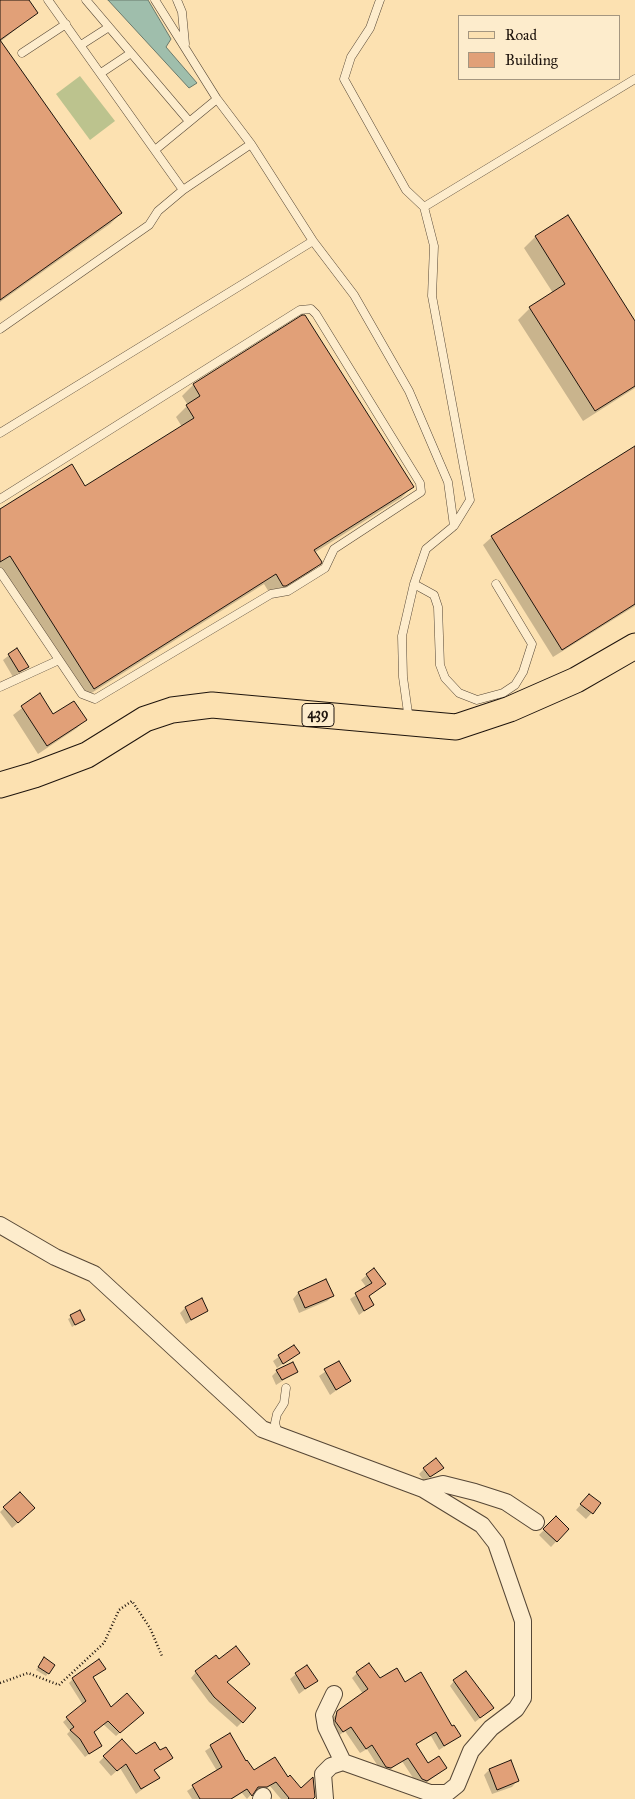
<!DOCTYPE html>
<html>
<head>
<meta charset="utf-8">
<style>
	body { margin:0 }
	#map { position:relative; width:635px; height:1799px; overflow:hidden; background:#fce1b1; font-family:"IM FELL Great Primer",serif }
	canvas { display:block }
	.legend { position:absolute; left:458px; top:15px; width:162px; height:65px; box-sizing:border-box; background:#fdeccc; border:1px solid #a49680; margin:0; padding:6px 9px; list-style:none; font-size:15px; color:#1e140d }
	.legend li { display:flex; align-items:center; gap:10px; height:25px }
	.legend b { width:25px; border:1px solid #a49680 }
</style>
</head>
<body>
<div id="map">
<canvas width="635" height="1799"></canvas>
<ul class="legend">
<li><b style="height:6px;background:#fce1b1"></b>Road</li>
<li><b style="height:14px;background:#e1a078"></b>Building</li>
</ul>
</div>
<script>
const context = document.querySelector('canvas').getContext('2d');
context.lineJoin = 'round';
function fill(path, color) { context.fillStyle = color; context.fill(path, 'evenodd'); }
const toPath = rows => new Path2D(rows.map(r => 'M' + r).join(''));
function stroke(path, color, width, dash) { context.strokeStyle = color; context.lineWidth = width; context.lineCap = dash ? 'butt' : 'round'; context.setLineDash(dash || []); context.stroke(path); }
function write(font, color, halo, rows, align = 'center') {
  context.font = font + ' "IM FELL Great Primer",serif'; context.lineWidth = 4; context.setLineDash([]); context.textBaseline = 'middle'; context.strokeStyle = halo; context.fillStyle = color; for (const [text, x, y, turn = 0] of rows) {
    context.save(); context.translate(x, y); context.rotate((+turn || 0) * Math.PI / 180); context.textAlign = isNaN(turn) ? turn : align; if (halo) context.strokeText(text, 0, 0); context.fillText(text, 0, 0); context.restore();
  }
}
fill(toPath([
	[80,76,115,121,90,140,56,94]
]), '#bcc38e');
const water = toPath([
	[108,0,148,0,171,39,166,47,197,83,189,88,108,0]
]);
fill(water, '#9fbeac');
stroke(water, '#6b7a6c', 1);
fill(toPath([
	[0,0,28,0,37,12,0,42],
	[0,42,121,213,110,224,0,302],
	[567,217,635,324,635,388,583,421,518,320,530,308,553,293,524,248,535,237],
	[305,317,412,487,401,498,314,553,320,563,308,575,272,597,264,584,82,699,0,568,0,511,85,488,182,427,176,417,188,405,182,396,193,385],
	[635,448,635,606,553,657,483,545,492,537],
	[16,650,27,667,13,677,3,660],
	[39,695,53,716,85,720,77,728,38,754,13,715],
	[367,1275,379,1289,368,1297,372,1305,359,1315,350,1299,367,1288,361,1280],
	[325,1281,333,1296,327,1301,299,1313,293,1299,298,1293],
	[185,1308,207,1311,186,1324,180,1313],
	[80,1312,84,1320,72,1327,68,1319],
	[294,1346,298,1353,277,1368,273,1361],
	[339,1362,349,1381,330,1395,319,1376],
	[277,1371,296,1372,276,1385,272,1376],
	[443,1468,424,1481,419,1474,424,1469],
	[20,1493,28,1514,12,1528,0,1512],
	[584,1501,600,1504,586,1519,576,1510],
	[556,1518,568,1529,551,1547,539,1535],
	[42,1661,53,1665,46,1676,36,1670],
	[219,1661,249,1664,226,1683,242,1722,237,1727,209,1702,191,1678,196,1672],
	[100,1673,92,1678,111,1709,138,1717,116,1736,103,1724,93,1732,101,1745,85,1757,67,1734,70,1731,63,1722,83,1705,69,1683,73,1679],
	[357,1673,380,1680,404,1683,460,1736,439,1750,431,1736,415,1745,428,1765,445,1768,440,1773,421,1786,417,1784,402,1761,385,1773,381,1771,367,1749,360,1753,345,1731,338,1736,331,1726,333,1717,363,1694,352,1678],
	[296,1674,316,1681,299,1694,290,1679],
	[454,1681,488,1712,475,1722,450,1686],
	[229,1735,245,1762,253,1772,288,1779,311,1799,281,1799,270,1786,261,1792,253,1792,247,1799,242,1793,232,1799,192,1799,187,1791,217,1771,205,1751],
	[160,1752,171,1758,154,1771,158,1778,136,1794,120,1768,111,1776,99,1762,104,1757,135,1756],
	[489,1770,517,1781,512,1787,492,1794,484,1775]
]), '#0003');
const building = toPath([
	[0,0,29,0,38,13,0,40,122,213,0,300,0,0],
	[568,215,635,321,635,386,595,411,529,307,565,284,535,236,568,215],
	[302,315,305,315,414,487,314,550,322,562,321,564,286,586,283,586,276,574,94,689,10,556,0,562,0,509,72,464,85,486,194,418,186,405,200,396,193,384,302,315],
	[635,446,635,604,562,650,491,536,635,446],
	[17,648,29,667,19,672,8,654,17,648],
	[40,693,53,714,74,701,87,720,47,746,21,706,40,693],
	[374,1268,386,1284,369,1296,374,1305,364,1311,355,1293,372,1283,366,1274,374,1268],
	[326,1279,334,1296,305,1308,298,1292,326,1279],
	[202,1298,208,1311,191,1320,185,1307,202,1298],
	[80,1310,85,1320,75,1325,70,1315,80,1310],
	[294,1345,300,1353,283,1364,278,1355,294,1345],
	[339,1361,351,1381,336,1390,324,1369,339,1361],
	[293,1362,298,1372,282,1380,276,1370,293,1362],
	[436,1458,444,1468,430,1477,423,1468,436,1458],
	[20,1492,35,1508,18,1523,3,1507,20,1492],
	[589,1494,601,1503,593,1514,580,1504,589,1494],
	[556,1516,569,1529,557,1542,543,1529,556,1516],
	[236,1646,250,1664,227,1682,256,1708,243,1723,214,1697,195,1671,216,1655,219,1659,236,1646],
	[44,1657,55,1665,49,1674,38,1667,44,1657],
	[99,1659,106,1669,93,1677,111,1707,127,1693,144,1713,120,1733,108,1721,94,1732,102,1746,89,1754,80,1739,70,1730,74,1727,66,1717,86,1701,72,1678,99,1659],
	[369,1663,380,1678,397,1668,405,1682,421,1672,452,1726,454,1725,461,1736,444,1746,436,1732,416,1744,428,1763,439,1756,447,1768,427,1781,422,1779,408,1758,391,1768,386,1767,372,1745,366,1749,351,1727,343,1732,335,1721,337,1711,368,1689,356,1672,369,1663],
	[307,1665,318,1681,305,1689,295,1673,307,1665],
	[466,1671,494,1708,480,1718,453,1680,466,1671],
	[230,1733,246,1761,247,1760,254,1770,275,1757,288,1777,290,1775,301,1788,313,1777,315,1797,313,1799,288,1799,289,1798,276,1782,267,1787,258,1787,252,1796,247,1789,231,1799,200,1799,192,1785,222,1767,210,1745,230,1733],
	[122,1739,136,1754,155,1742,160,1750,166,1747,173,1758,154,1770,160,1778,141,1789,126,1764,117,1771,103,1756,122,1739],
	[511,1760,519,1781,497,1790,489,1769,511,1760]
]);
fill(building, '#e1a078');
stroke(building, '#1e140d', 1);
const service = toPath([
	[48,0,183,190],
	[86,0,188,120],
	[155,0,217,99,251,144,313,241,354,295,409,391,448,482,454,526,426,549,414,584,402,636,403,677,409,720],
	[177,0,182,12,185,44],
	[380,0,370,28,351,57,344,79,406,190,424,207],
	[81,45,109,27],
	[22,53,66,24],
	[101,73,131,53],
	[155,150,217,99],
	[0,329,149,225,158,211,183,190,251,144],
	[0,433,313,241],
	[0,499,300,310,311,309,316,314,420,483,421,492,334,549,325,568,288,591,271,594,95,699,82,694,0,572],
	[454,526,470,500,432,296,434,246,424,207,635,79],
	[414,584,434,595,438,607,440,665,445,678,459,693,477,700,503,693,515,685,523,672,532,644,496,584],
	[0,687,59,660],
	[278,1434,275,1423,277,1414,284,1403,286,1388]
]);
const minor = toPath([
	[0,1225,55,1257,94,1274,262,1429,423,1489,482,1525,496,1543,523,1621,523,1698,516,1709,491,1728,471,1751,457,1785,447,1793,430,1793,343,1762,331,1766,323,1774,325,1799],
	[423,1489,443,1484,475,1492,506,1502,536,1522],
	[334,1694,324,1715,326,1727,343,1762],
	[261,1799,263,1796]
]);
const primary = toPath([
	[0,785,34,775,87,755,145,719,172,710,212,705,456,727,510,709,576,680,635,646]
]);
stroke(service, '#564736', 9);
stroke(minor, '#564736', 18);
stroke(primary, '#1e140d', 27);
stroke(toPath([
	[0,1683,28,1673,59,1685,104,1643,119,1610,132,1601,150,1628,162,1656]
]), '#1e140d', 2.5, [1, 2.5]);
stroke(service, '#fdeccc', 8);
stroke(minor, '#fdeccc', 16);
stroke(primary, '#fce1b1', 25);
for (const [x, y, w] of [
	[318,715,32]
]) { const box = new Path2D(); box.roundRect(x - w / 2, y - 11.5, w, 23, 4); context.fillStyle = '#fdeccc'; context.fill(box); stroke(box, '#1e140d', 1); }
write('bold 14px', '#1e140d', null, [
	["439",318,715]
]);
</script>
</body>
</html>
